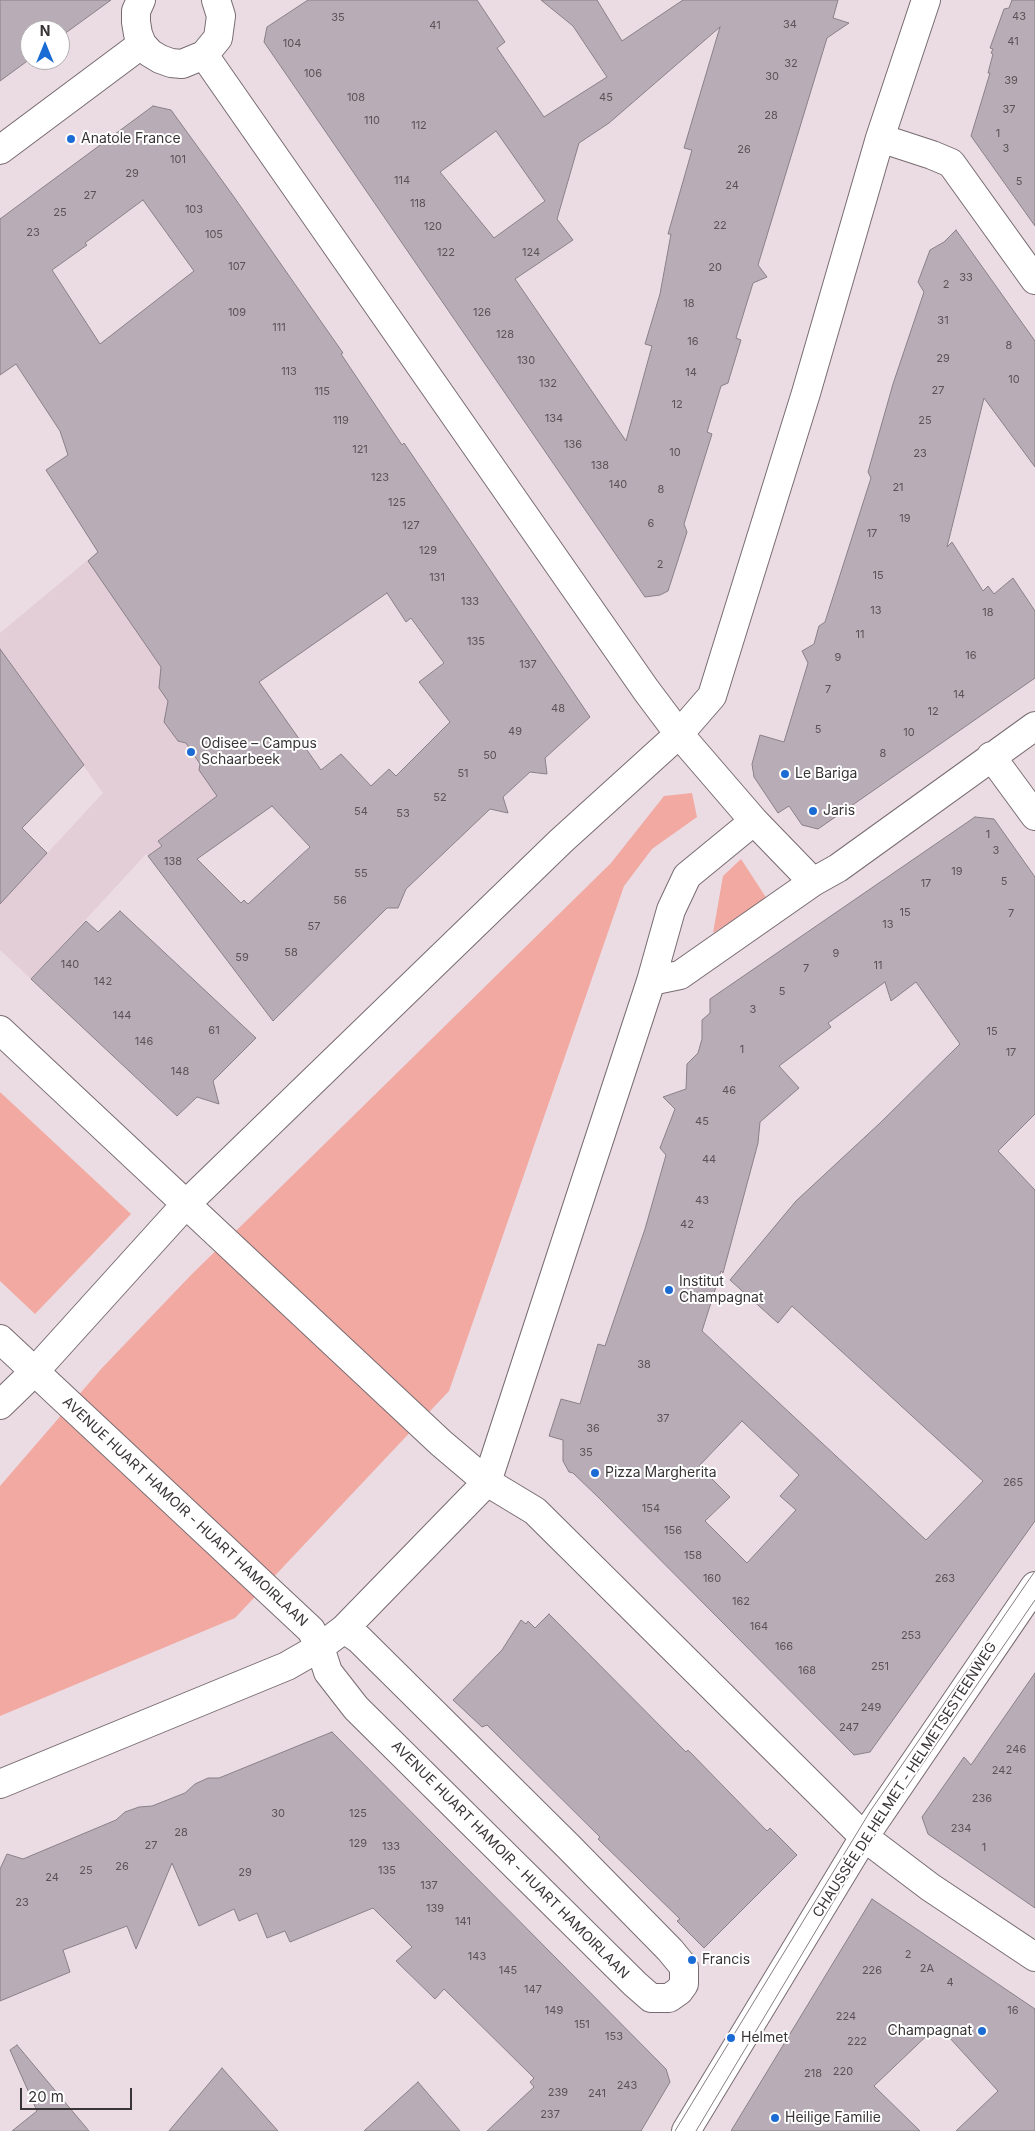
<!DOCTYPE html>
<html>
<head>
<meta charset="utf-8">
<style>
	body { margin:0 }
	#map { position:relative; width:1035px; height:2131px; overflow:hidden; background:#ebdce3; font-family:Inter,sans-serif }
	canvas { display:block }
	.north { position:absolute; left:20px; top:20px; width:50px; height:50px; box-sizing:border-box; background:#fff; border:1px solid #b0aeaf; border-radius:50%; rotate:0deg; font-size:14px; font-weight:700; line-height:20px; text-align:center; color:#393436 }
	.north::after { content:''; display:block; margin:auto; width:18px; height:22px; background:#1b6bd5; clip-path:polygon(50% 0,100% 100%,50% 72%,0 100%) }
	.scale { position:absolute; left:20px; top:2088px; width:112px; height:22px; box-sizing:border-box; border:2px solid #393436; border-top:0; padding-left:6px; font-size:15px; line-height:18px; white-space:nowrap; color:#393436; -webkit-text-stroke:4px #fff; paint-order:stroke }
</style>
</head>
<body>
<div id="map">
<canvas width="1035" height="2131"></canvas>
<div class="north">N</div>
<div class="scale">20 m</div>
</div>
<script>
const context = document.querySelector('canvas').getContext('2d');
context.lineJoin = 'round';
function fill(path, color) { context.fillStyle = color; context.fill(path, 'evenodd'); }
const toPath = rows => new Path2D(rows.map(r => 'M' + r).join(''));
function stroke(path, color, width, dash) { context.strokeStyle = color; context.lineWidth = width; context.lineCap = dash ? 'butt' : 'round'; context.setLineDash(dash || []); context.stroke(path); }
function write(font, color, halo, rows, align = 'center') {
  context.font = font + ' Inter,sans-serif'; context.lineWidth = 4; context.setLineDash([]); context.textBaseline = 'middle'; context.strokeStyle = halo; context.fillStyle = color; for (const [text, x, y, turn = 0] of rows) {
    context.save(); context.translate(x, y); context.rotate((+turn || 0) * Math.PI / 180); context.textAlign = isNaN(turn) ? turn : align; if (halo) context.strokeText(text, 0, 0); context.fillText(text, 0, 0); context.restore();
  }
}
fill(toPath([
	[143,514,299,738,158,840,162,846,148,856,146,854,31,979,0,950,0,904,103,793,0,649,0,633]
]), '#e3cdd7');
fill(toPath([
	[692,793,697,817,652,849,624,886,449,1391,235,1618,0,1716,0,1486,102,1368,191,1275,611,863,664,796],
	[741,859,767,899,713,933,723,876],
	[0,1092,131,1214,35,1314,0,1281]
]), '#f1a9a2');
const building = toPath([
	[0,0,111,0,60,37,60,30,30,30,30,59,0,81,0,0],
	[308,0,477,0,505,42,497,48,544,117,607,77,573,26,541,0,597,0,622,41,683,0,838,0,833,18,849,23,827,38,758,265,767,277,753,283,736,338,741,340,730,376,728,383,721,386,707,432,712,434,684,524,687,532,668,591,660,595,645,597,264,42,267,27,308,0],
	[720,27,684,148,692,150,668,234,671,234,660,294,645,344,652,346,626,441,515,279,573,240,557,219,579,143,609,123,720,27],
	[496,131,545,201,494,238,440,172,496,131],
	[1012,0,1035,0,1035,226,971,136,990,73,988,73,993,54,991,53,993,49,990,48,1004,9,1009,8,1012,0],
	[153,106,171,110,234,197,343,353,341,354,402,445,404,443,590,717,545,758,547,774,530,772,503,797,508,813,490,809,406,889,398,908,387,908,273,1021,148,856,162,846,158,841,217,796,199,770,200,764,186,743,178,741,164,722,168,701,159,688,161,667,88,561,98,552,46,470,68,455,60,431,16,364,0,375,0,219,153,106],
	[143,200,194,271,100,344,52,270,87,245,85,243,143,200],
	[387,593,406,622,411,618,444,663,419,682,450,722,396,776,389,769,371,786,341,754,321,770,259,682,387,593],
	[272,806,310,847,248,904,244,900,241,903,197,859,272,806],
	[956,230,1035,341,1035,467,984,398,947,547,952,542,983,591,988,586,994,594,1013,578,1035,611,1035,678,818,829,802,825,789,806,778,813,754,777,752,764,760,735,784,742,808,663,802,651,814,644,819,626,825,622,871,478,868,472,893,384,924,292,918,282,930,250,944,242,956,230],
	[0,649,84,765,22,828,47,853,0,904,0,649],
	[975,817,994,819,1035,877,1035,1114,998,1151,1035,1190,1035,1521,870,1752,854,1755,599,1498,573,1473,569,1472,563,1461,563,1440,549,1436,561,1399,580,1404,598,1344,605,1346,645,1229,666,1155,660,1148,675,1109,663,1097,686,1089,687,1064,698,1053,702,1039,702,1020,710,1013,710,999,975,817],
	[885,982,891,1001,916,982,960,1044,880,1123,796,1201,730,1280,778,1323,792,1306,983,1481,926,1540,702,1331,721,1271,723,1273,758,1143,760,1122,799,1088,779,1066,831,1027,828,1023,885,982],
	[742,1421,799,1475,780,1496,796,1510,747,1563,705,1521,730,1497,699,1466,742,1421],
	[120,911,256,1038,213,1081,219,1104,197,1097,177,1116,31,979,86,921,98,932,120,911],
	[549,1614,686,1752,688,1750,767,1831,770,1828,797,1855,704,1948,677,1921,680,1919,598,1839,600,1837,487,1725,482,1727,453,1700,502,1650,521,1620,526,1624,528,1621,535,1628,549,1614],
	[1035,1673,1035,1908,928,1834,922,1817,964,1757,971,1765,1035,1673],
	[332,1732,666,2069,670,2082,641,2131,487,2131,534,2087,530,2082,534,2078,444,1989,435,1999,396,1961,412,1947,373,1908,290,1942,285,1931,267,1938,257,1913,239,1921,234,1909,199,1926,172,1863,136,1949,127,1926,63,1950,70,1972,0,2001,0,1869,7,1854,23,1859,116,1820,125,1812,139,1807,152,1806,185,1793,195,1784,208,1778,219,1778,332,1732],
	[872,1899,1035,2009,1035,2131,956,2131,998,2091,938,2025,874,2086,920,2131,731,2131,872,1899],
	[17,2045,89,2131,12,2131,37,2111,10,2050,17,2045],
	[222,2068,278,2131,169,2131,222,2068],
	[418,2082,460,2131,364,2131,418,2082]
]);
fill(building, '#b8adb6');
stroke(building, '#8a8088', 1);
const minor = toPath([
	[141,0,136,11,136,22,138,34,142,44,150,53,160,59,171,63,182,64,204,55,218,38,221,16,216,0],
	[204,55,646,690,679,734,754,821,813,882],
	[880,138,932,155,951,163,1035,280],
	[0,150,142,44],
	[991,756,1035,816],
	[651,981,680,975,813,882,838,868,1035,726],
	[0,1030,441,1443,487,1482,535,1511,864,1837,930,1887,1035,1957],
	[0,1339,311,1630,320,1647,328,1672,356,1708,635,1984,651,1998,669,1998,679,1991,684,1984,684,1967,670,1950,568,1846,359,1639,344,1629],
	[0,1405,35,1371,186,1204,561,841,679,734,712,696,806,393,880,138,926,0],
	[0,1784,287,1666,320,1647,344,1629,487,1482,651,981,671,910,687,876,754,821],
	[686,2131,864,1837,1035,1586]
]);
stroke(minor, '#786c71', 30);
stroke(minor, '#fff', 28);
stroke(toPath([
	[675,2131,871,1810,1035,1571],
	[696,2131,841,1889,885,1819,1035,1600]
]), '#877e82', 1);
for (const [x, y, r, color] of [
	[71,139,5,"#1b6bd5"],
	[191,752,5,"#1b6bd5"],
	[785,774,5,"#1b6bd5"],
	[813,811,5,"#1b6bd5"],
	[669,1290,5,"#1b6bd5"],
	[595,1473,5,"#1b6bd5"],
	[692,1960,5,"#1b6bd5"],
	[982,2031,5,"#1b6bd5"],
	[731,2038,5,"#1b6bd5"],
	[775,2118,5,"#1b6bd5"]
]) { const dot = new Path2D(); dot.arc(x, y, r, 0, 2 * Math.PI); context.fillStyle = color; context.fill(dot); stroke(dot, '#fff', 2); }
write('11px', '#595256', null, [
	["43",1019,17],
	["35",338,18],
	["34",790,25],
	["41",435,26],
	["41",1013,42],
	["104",292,44],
	["32",791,64],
	["106",313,74],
	["30",772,77],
	["39",1011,81],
	["108",356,98],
	["45",606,98],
	["37",1009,110],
	["28",771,116],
	["110",372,121],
	["112",419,126],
	["1",998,134],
	["3",1006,149],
	["26",744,150],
	["101",178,160],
	["29",132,174],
	["114",402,181],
	["5",1019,182],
	["24",732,186],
	["27",90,196],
	["118",418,204],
	["103",194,210],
	["25",60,213],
	["22",720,226],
	["120",433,227],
	["23",33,233],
	["105",214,235],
	["122",446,253],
	["124",531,253],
	["107",237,267],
	["20",715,268],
	["33",966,278],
	["2",946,285],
	["18",689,304],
	["109",237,313],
	["126",482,313],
	["31",943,321],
	["111",279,328],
	["128",505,335],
	["16",693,342],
	["8",1009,346],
	["29",943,359],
	["130",526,361],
	["113",289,372],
	["14",691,373],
	["10",1014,380],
	["132",548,384],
	["27",938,391],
	["115",322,392],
	["12",677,405],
	["134",554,419],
	["119",341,421],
	["25",925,421],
	["136",573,445],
	["121",360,450],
	["10",675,453],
	["23",920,454],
	["138",600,466],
	["123",380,478],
	["140",618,485],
	["21",898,488],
	["8",661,490],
	["125",397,503],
	["19",905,519],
	["6",651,524],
	["127",411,526],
	["17",872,534],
	["129",428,551],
	["2",660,565],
	["15",878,576],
	["131",437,578],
	["133",470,602],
	["13",876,611],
	["18",988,613],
	["11",860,635],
	["135",476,642],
	["16",971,656],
	["9",838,658],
	["137",528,665],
	["7",828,690],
	["14",959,695],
	["48",558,709],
	["12",933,712],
	["5",818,730],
	["49",515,732],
	["10",909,733],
	["8",883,754],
	["50",490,756],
	["51",463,774],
	["52",440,798],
	["54",361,812],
	["53",403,814],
	["1",988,835],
	["3",996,851],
	["138",173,862],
	["19",957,872],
	["55",361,874],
	["5",1004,882],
	["17",926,884],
	["56",340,901],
	["15",905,913],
	["7",1011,914],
	["13",888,925],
	["57",314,927],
	["58",291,953],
	["9",836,954],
	["59",242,958],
	["140",70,965],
	["11",878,966],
	["7",806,969],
	["142",103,982],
	["5",782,992],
	["3",753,1010],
	["144",122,1016],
	["61",214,1031],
	["15",992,1032],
	["146",144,1042],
	["1",742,1050],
	["17",1011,1053],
	["148",180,1072],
	["46",729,1091],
	["45",702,1122],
	["44",709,1160],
	["43",702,1201],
	["42",687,1225],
	["38",644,1365],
	["37",663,1419],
	["36",593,1429],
	["35",586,1453],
	["265",1013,1483],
	["154",651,1509],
	["156",673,1531],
	["158",693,1556],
	["160",712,1579],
	["263",945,1579],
	["162",741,1602],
	["164",759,1627],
	["253",911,1636],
	["166",784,1647],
	["251",880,1667],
	["168",807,1671],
	["249",871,1708],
	["247",849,1728],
	["246",1016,1750],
	["242",1002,1771],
	["236",982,1799],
	["30",278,1814],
	["125",358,1814],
	["234",961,1829],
	["28",181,1833],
	["129",358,1844],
	["27",151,1846],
	["133",391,1847],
	["1",984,1848],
	["26",122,1867],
	["25",86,1871],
	["135",387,1871],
	["29",245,1873],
	["24",52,1878],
	["137",429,1886],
	["23",22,1903],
	["139",435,1909],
	["141",463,1922],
	["2",908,1955],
	["143",477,1957],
	["2A",927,1969],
	["145",508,1971],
	["226",872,1971],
	["4",950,1983],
	["147",533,1990],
	["149",554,2011],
	["16",1013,2011],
	["224",846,2017],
	["151",582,2025],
	["153",614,2037],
	["222",857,2042],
	["220",843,2072],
	["218",813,2074],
	["243",627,2086],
	["239",558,2093],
	["241",597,2094],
	["237",550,2115]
]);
write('14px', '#393436', '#fff', [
	["Anatole France",81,139],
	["Odisee – Campus",201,744],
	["Schaarbeek",201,760],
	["Le Bariga",795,774],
	["Jaris",823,811],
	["Institut",679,1282],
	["Champagnat",679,1298],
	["Pizza Margherita",605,1473],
	["Francis",702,1960],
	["Champagnat",972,2031,"right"],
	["Helmet",741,2038],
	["Heilige Familie",785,2118]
], 'left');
write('14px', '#393436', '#fff', [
	["AVENUE HUART HAMOIR - HUART HAMOIRLAAN",185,1512,43],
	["CHAUSSÉE DE HELMET - HELMETSESTEENWEG",905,1780,-57],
	["AVENUE HUART HAMOIR - HUART HAMOIRLAAN",510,1860,45]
]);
</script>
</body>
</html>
